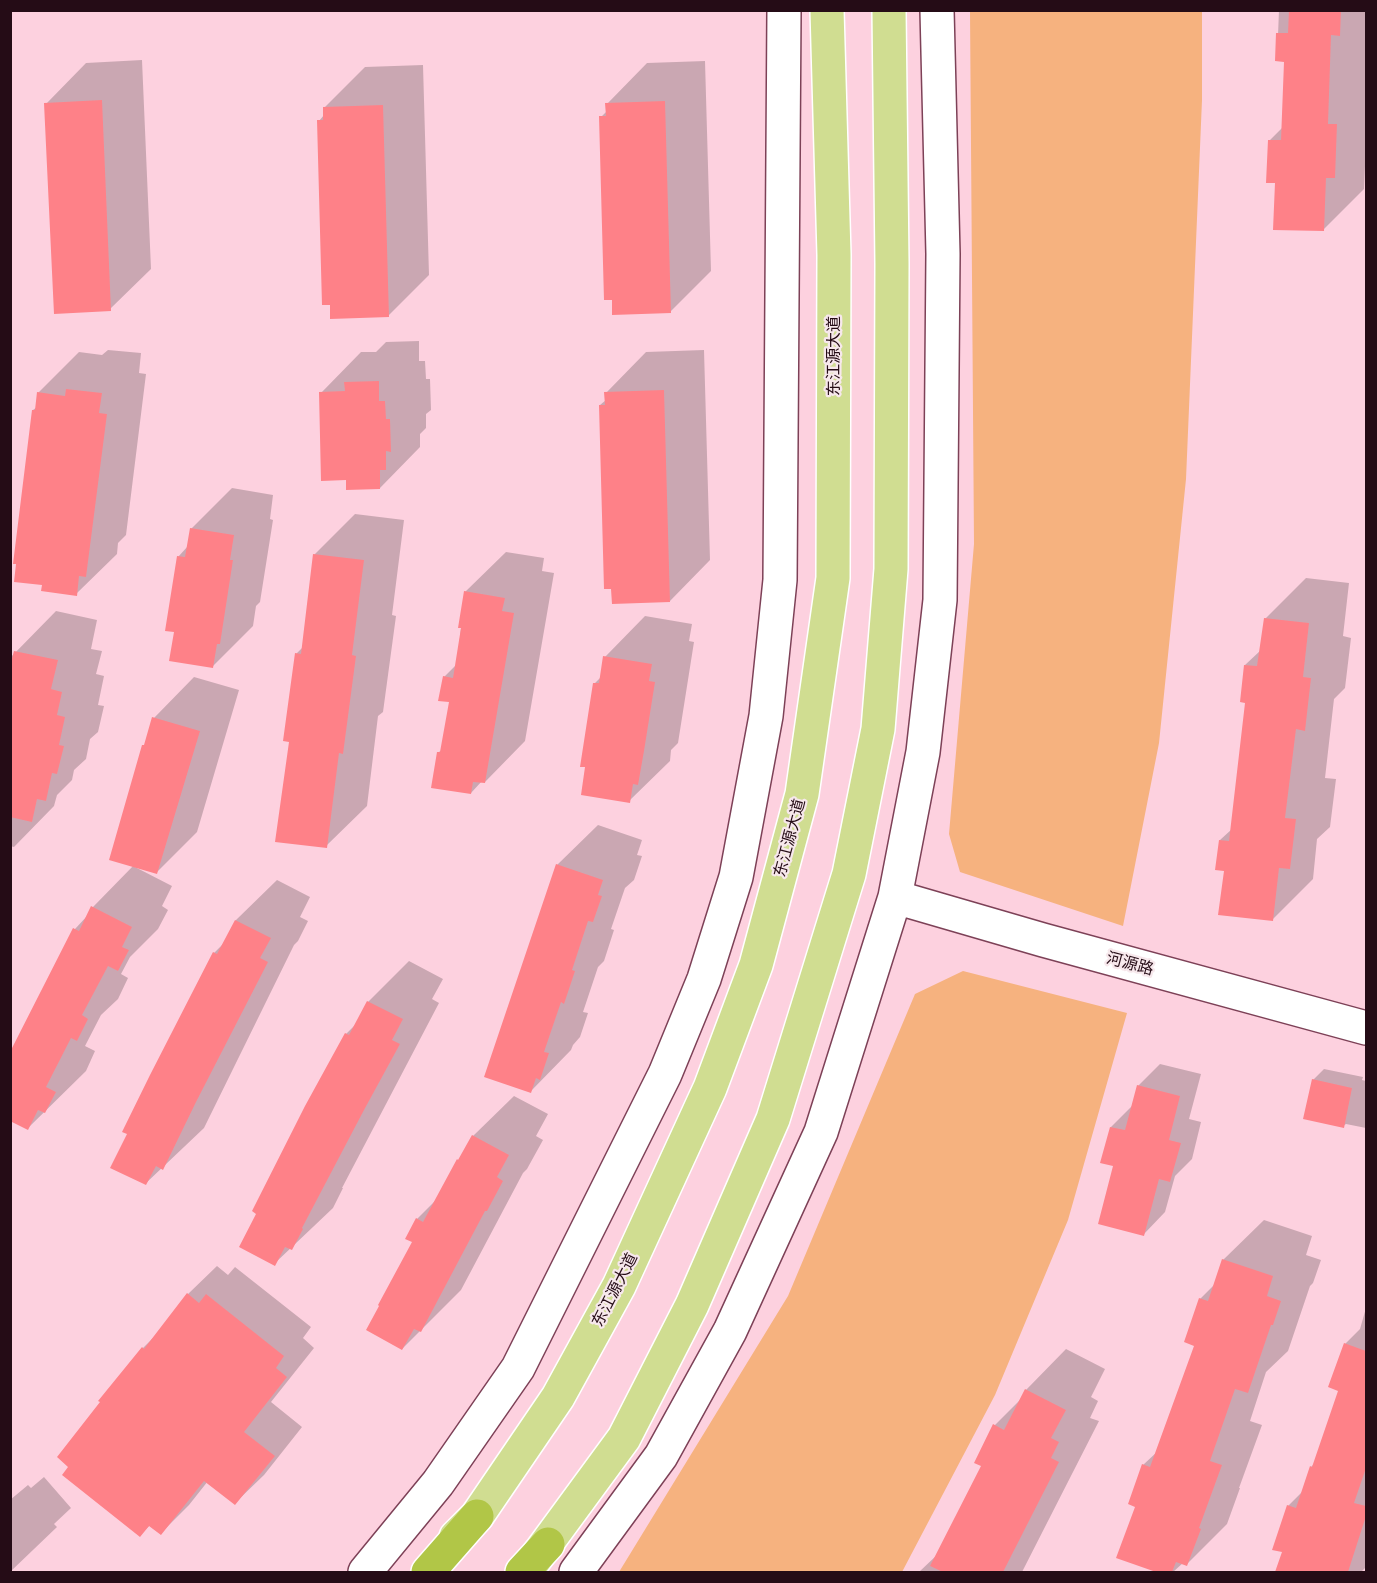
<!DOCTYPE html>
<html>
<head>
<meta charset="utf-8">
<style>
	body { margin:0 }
	#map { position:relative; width:1377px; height:1583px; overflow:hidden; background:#fdd1df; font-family:Quicksand,sans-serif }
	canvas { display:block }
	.frame { position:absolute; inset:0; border:12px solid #250c16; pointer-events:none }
</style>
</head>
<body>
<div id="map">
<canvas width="1377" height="1583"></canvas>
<div class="frame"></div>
</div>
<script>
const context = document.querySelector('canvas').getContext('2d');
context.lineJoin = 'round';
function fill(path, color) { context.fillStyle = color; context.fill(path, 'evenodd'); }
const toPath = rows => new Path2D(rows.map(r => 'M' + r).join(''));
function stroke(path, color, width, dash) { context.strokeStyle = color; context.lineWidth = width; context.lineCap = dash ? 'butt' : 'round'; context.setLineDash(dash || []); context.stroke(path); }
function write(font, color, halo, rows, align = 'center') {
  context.font = font + ' Quicksand,"Noto Sans SC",sans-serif'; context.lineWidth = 4.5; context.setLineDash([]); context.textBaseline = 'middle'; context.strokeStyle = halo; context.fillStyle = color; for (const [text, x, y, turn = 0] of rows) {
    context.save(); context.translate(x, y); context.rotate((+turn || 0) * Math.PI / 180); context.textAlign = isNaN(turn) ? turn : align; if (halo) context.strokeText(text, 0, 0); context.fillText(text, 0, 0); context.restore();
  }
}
fill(toPath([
	[970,11,1202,11,1202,100,1186,479,1159,743,1123,926,960,872,949,834,974,544],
	[963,971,1127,1013,1068,1220,995,1395,902,1572,619,1572,788,1296,915,994]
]), '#f6b27f');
fill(toPath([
	[1279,10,1366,10,1366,144,1364,189,1323,230,1277,181,1269,141,1283,127,1285,60,1277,60],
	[142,60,151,269,110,309,46,104,86,63],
	[705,61,711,271,670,312,601,117,607,111,607,104,647,63],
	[423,65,429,275,388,316,319,121,324,115,324,108,365,67],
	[419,341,419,361,425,361,426,379,430,379,431,410,426,414,426,428,420,434,420,447,380,488,347,479,321,393,361,352,376,352,386,342],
	[108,350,141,353,139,373,146,374,126,535,118,543,117,554,76,594,33,410,37,407,38,393,79,352,102,355],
	[704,350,710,560,670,601,600,405,606,400,606,393,646,352],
	[232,488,273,495,270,519,273,520,260,602,256,606,253,626,212,667,175,631,178,557,188,546,191,529],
	[355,514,404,520,392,615,396,616,383,712,378,716,367,806,326,846,290,740,296,654,303,647,314,555],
	[506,552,544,558,542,571,554,573,525,741,485,782,482,781,471,793,439,752,443,749,450,701,444,677,457,664,465,592],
	[1306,578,1349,583,1343,636,1351,638,1345,688,1334,699,1325,778,1336,779,1330,827,1317,839,1313,879,1272,920,1225,870,1220,840,1232,829,1247,701,1245,665,1261,650,1265,619],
	[56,611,97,620,91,649,102,651,96,674,104,676,98,705,104,706,98,732,90,739,86,759,74,770,72,780,57,795,54,806,14,847,10,846,10,658],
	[645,616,692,624,689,641,694,642,678,743,671,750,670,761,629,801,594,684,601,677,605,657],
	[194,677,239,690,197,832,157,872,135,867,172,886,162,906,168,910,158,929,130,957,121,974,128,978,118,999,101,1015,85,1046,95,1051,86,1071,28,1128,75,929,88,915,93,907,134,865,154,718],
	[598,825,642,840,637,855,642,856,634,880,625,888,611,929,614,930,604,961,598,967,583,1012,588,1013,580,1037,573,1045,571,1050,531,1091,557,865],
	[277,880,310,897,300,917,308,921,298,941,294,945,204,1128,145,1184,129,1133,214,953,225,942,236,920],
	[409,961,443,979,432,999,439,1003,342,1188,343,1188,333,1208,274,1264,346,1034,358,1022,368,1002],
	[1160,1064,1201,1074,1189,1119,1201,1122,1192,1159,1175,1176,1165,1212,1144,1234,1115,1165,1111,1127,1133,1105,1138,1086],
	[1324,1069,1363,1077,1362,1080,1366,1081,1366,1128,1346,1124,1343,1126,1313,1080],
	[514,1096,548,1114,536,1136,543,1140,527,1169,523,1173,461,1290,402,1349,417,1219,437,1199,473,1136],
	[1264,1220,1312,1236,1306,1255,1321,1260,1313,1283,1310,1286,1288,1351,1266,1372,1250,1421,1262,1425,1239,1488,1240,1488,1227,1524,1187,1564,1183,1563,1173,1572,1161,1572,1118,1557,1137,1506,1143,1465,1158,1451,1196,1345,1200,1299,1215,1284,1223,1260],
	[217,1266,228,1275,235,1267,311,1327,303,1338,314,1348,271,1402,302,1427,264,1475,235,1503,208,1481,189,1505,161,1533,150,1525,140,1535,143,1348,159,1332,188,1294],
	[1366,1308,1366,1567,1361,1572,1277,1572,1284,1551,1288,1506,1303,1491,1311,1467,1315,1463,1340,1390,1345,1344,1360,1329],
	[1066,1349,1105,1369,1091,1397,1098,1401,1090,1418,1099,1421,1022,1572,919,1572,938,1554,983,1465,995,1425,1022,1398,1026,1390],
	[44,1477,71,1508,54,1524,57,1527,10,1572,10,1500,28,1485,31,1488]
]), '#0003');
fill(toPath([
	[1289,10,1341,10,1340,36,1331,35,1328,124,1337,124,1335,178,1326,178,1324,231,1273,230,1275,183,1266,183,1268,140,1281,140,1284,62,1275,61,1276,33,1288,33],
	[102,100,111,311,54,314,44,103],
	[665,101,671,313,612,315,612,300,604,300,599,116,606,116,605,103],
	[383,105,389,317,330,319,330,305,322,305,317,120,323,120,323,107],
	[379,381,379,401,385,401,386,419,390,419,391,452,386,451,386,470,380,470,380,489,346,490,346,480,321,481,319,392,345,391,344,382],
	[66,389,102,393,99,413,107,414,86,577,79,576,77,596,41,591,42,585,14,582,16,564,13,564,32,410,35,410,37,392,65,396],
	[664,390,670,602,612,604,611,589,604,589,599,405,605,405,604,392],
	[190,528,234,535,230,560,233,560,220,644,217,644,213,668,169,661,174,632,165,631,177,556,185,557],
	[313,554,364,560,352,655,356,656,343,754,339,753,327,848,275,842,289,742,283,741,295,653,301,654],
	[464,591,505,598,502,611,514,613,485,783,473,782,471,794,431,788,437,752,440,752,449,702,438,701,443,676,453,678,461,628,458,628],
	[1264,618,1309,623,1303,677,1311,678,1305,731,1296,729,1285,818,1296,819,1290,869,1279,868,1273,921,1218,915,1224,871,1215,870,1219,840,1229,841,1245,703,1240,702,1244,665,1257,666],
	[14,651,58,660,51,689,62,692,57,715,65,717,59,745,64,746,57,774,52,773,46,801,37,799,32,822,10,817,10,666],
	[603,656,652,664,649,681,655,682,644,751,638,785,633,784,630,803,581,795,585,767,580,767,593,683,599,683],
	[152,717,200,731,157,874,109,860,142,745,144,745],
	[556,864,603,880,598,895,602,896,593,922,588,921,572,970,575,971,564,1004,561,1002,544,1052,549,1053,540,1080,536,1078,531,1093,484,1077],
	[91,906,132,927,122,947,129,950,118,971,108,966,82,1015,88,1019,77,1041,71,1038,46,1087,56,1092,45,1113,38,1110,28,1130,10,1121,10,1052,73,928,79,931],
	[235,920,271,938,260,958,268,962,196,1102,163,1170,156,1166,146,1185,110,1168,127,1134,122,1132,150,1075,213,952,217,954],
	[367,1001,403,1019,392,1040,400,1044,364,1110,302,1228,303,1229,292,1250,285,1247,275,1266,239,1247,256,1214,252,1211,305,1106,345,1033,349,1035],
	[1312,1079,1352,1088,1344,1128,1303,1119],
	[1137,1085,1180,1096,1169,1140,1181,1143,1170,1182,1159,1179,1144,1236,1098,1224,1113,1166,1100,1163,1110,1127,1125,1130],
	[472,1135,509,1155,497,1177,503,1181,487,1211,485,1211,421,1332,414,1329,402,1350,366,1330,379,1306,378,1305,412,1242,405,1239,416,1218,423,1222,457,1159,458,1160],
	[1222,1259,1273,1276,1267,1296,1281,1301,1273,1325,1271,1325,1248,1393,1235,1389,1210,1461,1222,1465,1199,1528,1201,1529,1187,1566,1176,1562,1172,1572,1156,1572,1116,1558,1135,1507,1128,1504,1142,1464,1150,1467,1194,1346,1184,1342,1199,1298,1208,1301],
	[187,1293,199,1303,206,1294,284,1356,276,1368,287,1377,244,1432,275,1456,235,1505,204,1481,161,1535,149,1526,140,1537,62,1475,68,1467,57,1457,100,1402,98,1401,142,1347,144,1349],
	[1344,1343,1366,1351,1366,1468,1354,1503,1366,1506,1366,1516,1348,1572,1275,1572,1282,1552,1272,1550,1287,1505,1296,1508,1310,1466,1312,1467,1338,1391,1328,1387],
	[1025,1389,1066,1410,1051,1438,1059,1442,1051,1458,1059,1462,1003,1572,943,1572,930,1566,981,1466,974,1463,993,1424,1004,1430]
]), '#fe8188');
const secondary = toPath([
	[895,897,1043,940,1366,1028],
	[365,1572,438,1483,518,1368,665,1074,704,979,736,877,766,716,780,580,784,10],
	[576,1572,661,1456,730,1331,821,1132,895,897,923,752,940,600,943,254,937,10]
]);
const primary = toPath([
	[456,1537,477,1516,558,1397,619,1286,710,1088,756,965,802,794,833,578,834,255,827,10],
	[530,1566,624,1438,692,1305,773,1119,849,874,878,729,891,569,892,264,889,10]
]);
const highway = toPath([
	[428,1572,477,1516],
	[522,1572,548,1544]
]);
stroke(secondary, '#7d4157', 36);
stroke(primary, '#fff', 36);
stroke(highway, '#fff', 36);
stroke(secondary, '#fff', 33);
stroke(primary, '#d0dd91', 33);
stroke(highway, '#b1c647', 33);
write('16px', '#250c16', '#f7e8ec', [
	["东江源大道",834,356,-90],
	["东江源大道",790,838,-75],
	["河源路",1130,964,15],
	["东江源大道",615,1290,-63]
]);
</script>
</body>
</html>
